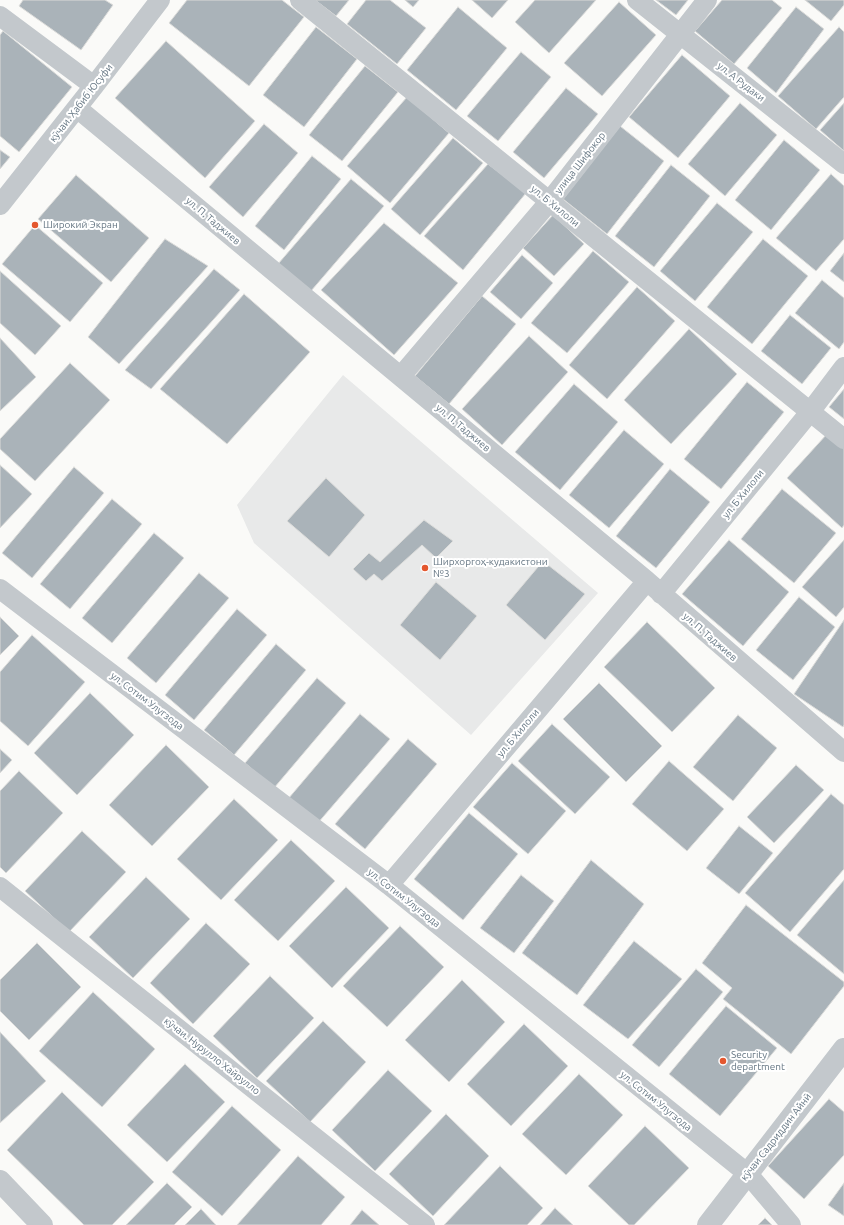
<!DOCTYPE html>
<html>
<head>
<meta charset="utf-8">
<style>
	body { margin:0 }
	canvas { display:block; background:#fafaf8 }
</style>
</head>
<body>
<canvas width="844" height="1225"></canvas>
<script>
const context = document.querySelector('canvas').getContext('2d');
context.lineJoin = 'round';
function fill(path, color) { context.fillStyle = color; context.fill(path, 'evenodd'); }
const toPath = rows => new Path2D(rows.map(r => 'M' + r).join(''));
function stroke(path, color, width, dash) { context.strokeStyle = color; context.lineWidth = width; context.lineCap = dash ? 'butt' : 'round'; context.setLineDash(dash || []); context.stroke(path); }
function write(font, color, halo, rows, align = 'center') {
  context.font = font + ' Ubuntu,sans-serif'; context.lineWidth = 4; context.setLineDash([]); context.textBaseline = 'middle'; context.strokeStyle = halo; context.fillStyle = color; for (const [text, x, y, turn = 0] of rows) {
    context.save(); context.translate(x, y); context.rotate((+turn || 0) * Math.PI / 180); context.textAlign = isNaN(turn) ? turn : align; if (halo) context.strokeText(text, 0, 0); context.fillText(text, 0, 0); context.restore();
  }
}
fill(toPath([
	[343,375,598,593,471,735,254,543,237,505]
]), '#e8e9e9');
const building = toPath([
	[23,0,105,0,113,5,81,50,19,6,23,0],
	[187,0,282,0,304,17,249,86,169,23,187,0],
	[315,0,349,0,336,16,315,0],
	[366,0,390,0,426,28,397,64,347,24,366,0],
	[405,0,419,0,413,7,405,0],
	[472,0,508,0,492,18,472,0],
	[535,0,596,0,549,53,515,22,535,0],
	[656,0,688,0,676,15,656,0],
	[722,0,772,0,782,8,734,64,695,31,722,0],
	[805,0,844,0,844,5,831,21,805,0],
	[619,2,656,35,602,96,564,63,619,2],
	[458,7,507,48,456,110,407,70,458,7],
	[796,7,824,29,776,93,747,68,796,7],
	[316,27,357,59,304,127,263,95,316,27],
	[839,27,844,32,844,97,816,129,778,96,839,27],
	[3,31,72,87,19,152,0,136,0,35,3,31],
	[166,41,255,121,205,178,115,98,166,41],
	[521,52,551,77,498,141,467,116,521,52],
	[682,55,730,96,678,158,629,117,682,55],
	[365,66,398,92,342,161,309,135,365,66],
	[566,88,598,114,544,178,513,152,566,88],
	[407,97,449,133,390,203,347,166,407,97],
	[740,103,777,135,725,196,688,164,740,103],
	[844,103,844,151,820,130,844,103],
	[264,124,298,153,243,217,209,187,264,124],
	[620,126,664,161,607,234,563,199,620,126],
	[453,138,483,163,420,235,391,209,453,138],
	[784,140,820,170,771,230,735,200,784,140],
	[0,150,10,157,0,169,0,150],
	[312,156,341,179,284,250,255,226,312,156],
	[488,164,526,193,463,270,424,236,488,164],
	[671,165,710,196,654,267,615,236,671,165],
	[831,174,844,186,844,239,816,271,776,238,831,174],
	[76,175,149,238,111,282,38,219,76,175],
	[351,179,384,206,311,291,278,264,351,179],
	[717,203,753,232,695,301,660,271,717,203],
	[553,215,584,244,554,276,523,248,553,215],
	[384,223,458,283,394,355,321,290,384,223],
	[35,225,103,283,70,322,2,264,35,225],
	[165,239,208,266,119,364,88,337,165,239],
	[763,239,808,276,752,344,707,307,763,239],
	[593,251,629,282,567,353,531,323,593,251],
	[844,253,844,282,830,271,844,253],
	[522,255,553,283,521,319,490,292,522,255],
	[214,269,240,290,151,389,125,370,214,269],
	[0,271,61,326,35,355,0,323,0,271],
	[822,280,844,298,844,342,839,349,795,313,822,280],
	[637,287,675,321,607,399,569,365,637,287],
	[244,294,310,352,227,444,160,389,244,294],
	[482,296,516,324,449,404,415,376,482,296],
	[790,315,831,348,802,384,761,351,790,315],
	[689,329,737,374,671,444,624,400,689,329],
	[529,336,568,372,502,445,462,409,529,336],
	[0,338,36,377,0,411,0,338],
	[70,363,110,400,35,481,0,449,0,439,70,363],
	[747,382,784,412,721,489,684,459,747,382],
	[574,384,618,422,560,490,515,452,574,384],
	[844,389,844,419,829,407,844,389],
	[624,430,664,464,609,528,569,495,624,430],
	[827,434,844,449,844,525,842,528,787,478,827,434],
	[0,465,32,494,0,528,0,465],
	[74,467,104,493,32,578,2,553,74,467],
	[670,469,710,502,656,568,616,536,670,469],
	[326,478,365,515,329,557,287,521,326,478],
	[782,489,836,533,794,583,741,539,782,489],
	[112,499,142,524,70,609,40,584,112,499],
	[424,520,453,541,436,558,422,545,382,581,374,574,366,581,353,569,369,553,380,562,424,520],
	[154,533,184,558,112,643,82,618,154,533],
	[729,540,789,592,743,646,682,594,729,540],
	[844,540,844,607,836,617,802,587,844,540],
	[543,561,585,594,545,640,506,605,543,561],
	[199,573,229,598,156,683,127,658,199,573],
	[436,582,477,616,440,660,400,625,436,582],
	[799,597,835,627,793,680,756,650,799,597],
	[237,609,267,635,194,720,165,695,237,609],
	[0,617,19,636,0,655,0,617],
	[844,620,844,725,843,727,794,694,844,620],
	[647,622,715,688,672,732,604,667,647,622],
	[32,635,85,682,28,746,0,721,0,672,32,635],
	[276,644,306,670,234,755,204,730,276,644],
	[317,678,346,703,274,788,245,763,317,678],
	[599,683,662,746,626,782,563,719,599,683],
	[90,693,134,735,77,795,34,753,90,693],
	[360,714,390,739,317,824,288,799,360,714],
	[738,715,777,748,733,801,693,767,738,715],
	[552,724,610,777,575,814,518,761,552,724],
	[408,739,437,764,365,849,335,824,408,739],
	[166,745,209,787,152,846,109,805,166,745],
	[0,749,12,760,0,773,0,749],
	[669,761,724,809,687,851,632,804,669,761],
	[512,763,566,811,528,854,473,807,512,763],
	[796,765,824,790,774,843,747,817,796,765],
	[19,771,63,813,6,873,0,867,0,791,19,771],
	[831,794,844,805,844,869,790,932,745,893,831,794],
	[234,799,278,840,221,900,177,859,234,799],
	[469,813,518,854,463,920,414,879,469,813],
	[739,826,773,853,739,894,706,868,739,826],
	[82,831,126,872,69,932,25,891,82,831],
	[291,840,335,881,278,941,234,900,291,840],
	[591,860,644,904,577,995,522,953,591,860],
	[521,875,554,901,514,953,480,928,521,875],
	[146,877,190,919,133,978,89,937,146,877],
	[844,880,844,974,797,935,844,880],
	[346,887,389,928,332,988,289,946,346,887],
	[746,905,844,982,844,986,791,1054,723,999,732,988,702,963,746,905],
	[206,923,250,964,193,1024,150,983,206,923],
	[400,926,444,967,387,1027,343,986,400,926],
	[634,941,682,979,628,1039,583,1005,634,941],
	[37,943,81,987,29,1040,0,1011,0,980,37,943],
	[696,969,723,992,659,1067,632,1045,696,969],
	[270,976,314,1018,257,1078,213,1036,270,976],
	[462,980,505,1022,449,1082,405,1040,462,980],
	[93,992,155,1049,102,1107,39,1051,93,992],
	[726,1006,777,1048,720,1116,669,1074,726,1006],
	[323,1021,366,1062,310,1122,266,1081,323,1021],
	[524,1024,568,1066,511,1126,467,1084,524,1024],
	[0,1032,46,1081,0,1123,0,1032],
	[185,1064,225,1102,167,1162,127,1125,185,1064],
	[388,1070,432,1111,375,1171,332,1130,388,1070],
	[579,1074,623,1115,566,1175,522,1134,579,1074],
	[62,1092,154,1182,112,1225,84,1225,7,1150,62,1092],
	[829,1099,844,1112,844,1155,804,1199,768,1166,829,1099],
	[232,1106,281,1150,222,1216,172,1172,232,1106],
	[446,1114,489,1156,433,1216,389,1174,446,1114],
	[645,1126,689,1168,634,1225,629,1225,588,1186,645,1126],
	[298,1156,345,1197,321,1225,237,1225,298,1156],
	[500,1166,543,1208,527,1225,444,1225,500,1166],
	[167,1183,192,1207,174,1225,126,1225,167,1183],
	[844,1183,844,1216,828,1205,844,1183],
	[555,1208,573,1225,540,1225,555,1208],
	[201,1209,216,1225,185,1225,201,1209],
	[362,1210,379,1225,350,1225,362,1210],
	[765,1218,772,1225,758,1225,765,1218]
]);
fill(building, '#aab3b9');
stroke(building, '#dcdcda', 1);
stroke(toPath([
	[300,0,844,439],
	[637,0,844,164],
	[0,16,94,86],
	[77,108,647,581,844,752],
	[0,205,94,86,160,0],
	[401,376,549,202,707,0],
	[0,589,389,885,748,1174,791,1225],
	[661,594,810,412,844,367],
	[389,885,647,581],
	[0,887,425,1225]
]), '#c3c8cc', 20);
stroke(toPath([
	[0,1181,42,1225],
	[708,1225,844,1049]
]), '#c3c8cc', 22);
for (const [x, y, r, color] of [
	[35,225,4,"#e4572e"],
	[425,568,4,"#e4572e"],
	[723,1061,4,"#e4572e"]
]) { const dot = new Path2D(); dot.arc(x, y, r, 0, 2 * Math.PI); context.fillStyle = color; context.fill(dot); stroke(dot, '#fff', 1.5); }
write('10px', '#657683', '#fff', [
	["ул. А Рудаки",741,82,38],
	["кӯчаи. Ҳабиб Юсуфи",81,103,-52],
	["улица Шифокор",580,163,-52],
	["ул. Б Хилоли",555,206,39],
	["ул. П. Таджиев",213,221,40],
	["ул. П. Таджиев",463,428,40],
	["ул. Б Хилоли",743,494,-51],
	["ул. П. Таджиев",710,637,41],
	["ул. Сотим Улугзода",147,701,37],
	["ул. Б Хилоли",518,733,-50],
	["ул. Сотим Улугзода",404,898,38],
	["кӯчаи. Нурулло Хайрулло",212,1056,38],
	["ул. Сотим Улугзода",656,1101,39],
	["кӯчаи Садриддин Айнӣ",776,1137,-52]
]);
write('10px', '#657683', '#fff', [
	["Широкий Экран",43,225],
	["Ширхоргоҳ-кудакистони",433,562],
	["№3",433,574],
	["Security",731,1055],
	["department",731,1067]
], 'left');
</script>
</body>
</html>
